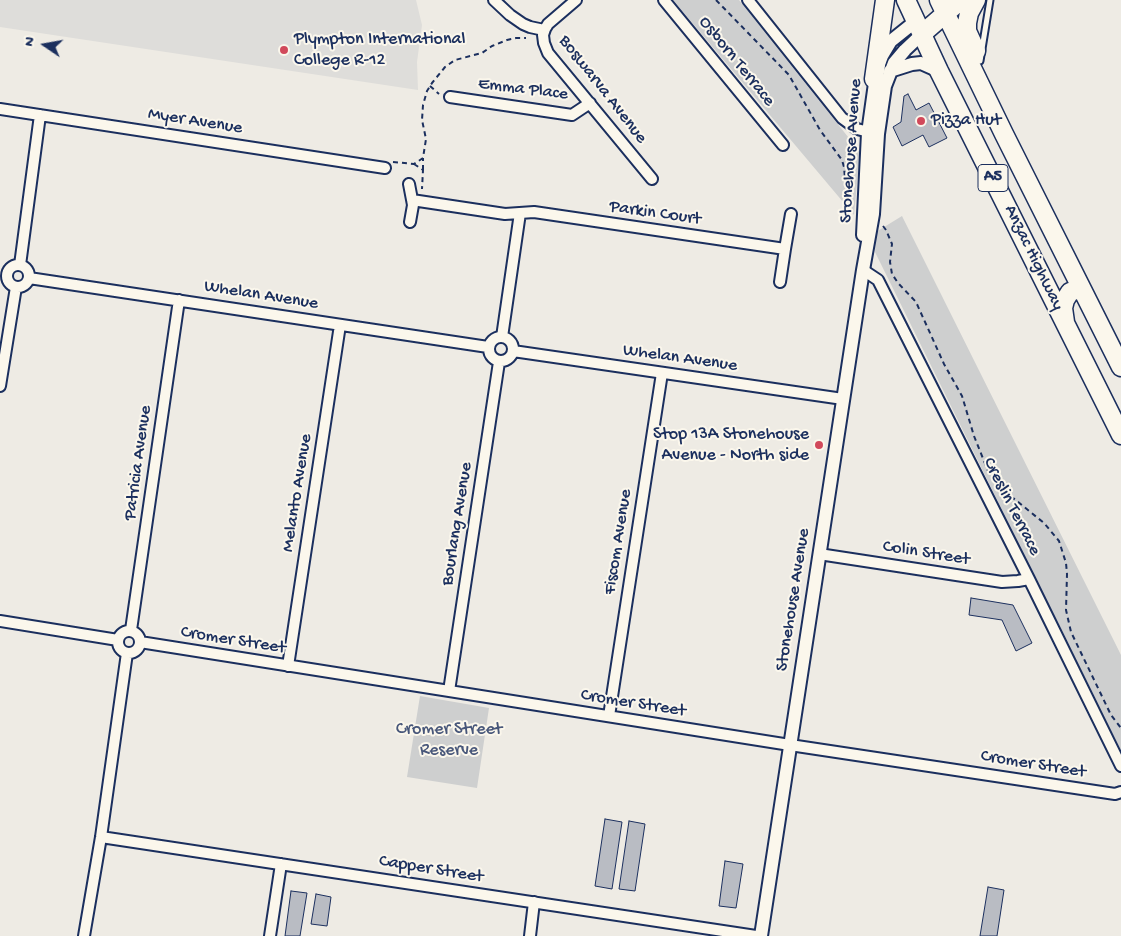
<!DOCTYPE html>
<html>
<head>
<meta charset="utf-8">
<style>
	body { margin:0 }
	#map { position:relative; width:1121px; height:936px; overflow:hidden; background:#eeebe4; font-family:"Gochi Hand",sans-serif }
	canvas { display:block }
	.north { position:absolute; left:20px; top:20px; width:50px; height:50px; -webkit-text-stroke:4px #fbf7ec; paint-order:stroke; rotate:282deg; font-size:14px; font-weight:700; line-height:20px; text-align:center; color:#1b2f5e }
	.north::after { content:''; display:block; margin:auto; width:18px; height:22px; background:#1b2f5e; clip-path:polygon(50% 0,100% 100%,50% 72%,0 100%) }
</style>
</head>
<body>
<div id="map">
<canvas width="1121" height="936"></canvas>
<div class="north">N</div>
</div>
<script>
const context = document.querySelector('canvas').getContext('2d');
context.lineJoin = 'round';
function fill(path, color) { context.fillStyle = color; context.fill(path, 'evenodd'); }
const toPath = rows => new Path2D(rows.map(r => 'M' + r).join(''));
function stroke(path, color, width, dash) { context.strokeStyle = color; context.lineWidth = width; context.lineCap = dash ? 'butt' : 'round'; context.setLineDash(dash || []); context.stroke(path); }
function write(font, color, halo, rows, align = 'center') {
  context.font = font + ' "Gochi Hand",sans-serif'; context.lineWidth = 4; context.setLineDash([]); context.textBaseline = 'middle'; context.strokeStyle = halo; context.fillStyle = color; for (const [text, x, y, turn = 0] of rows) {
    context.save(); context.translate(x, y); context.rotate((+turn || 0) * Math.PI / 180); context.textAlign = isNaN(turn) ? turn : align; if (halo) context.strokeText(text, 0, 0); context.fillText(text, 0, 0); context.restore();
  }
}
fill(toPath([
	[0,0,416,0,422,25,417,62,418,90,0,27]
]), '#deddda');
fill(toPath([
	[673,0,739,0,860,152,854,215],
	[902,216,1121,655,1121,751,875,252,876,232],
	[420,696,489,708,477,788,407,777]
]), '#cecfcf');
const building = toPath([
	[908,94,916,110,929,103,947,138,929,147,923,135,902,146,893,127,901,122,904,96,908,94],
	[971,598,1013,605,1032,643,1016,651,1002,620,969,615,971,598],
	[605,819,622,822,612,889,595,886,605,819],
	[629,821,645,824,635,891,619,889,629,821],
	[725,861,743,864,736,908,719,906,725,861],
	[988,887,1004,890,997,936,980,936,988,887],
	[291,891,307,893,300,936,285,936,291,891],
	[316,894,331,897,327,926,311,924,316,894]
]);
fill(building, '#b9bcc3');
stroke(building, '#1b2f5e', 1);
const service = toPath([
	[980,61,990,0]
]);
const minor = toPath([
	[494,0,510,15,523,24,530,27,544,30],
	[576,0,548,24,545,29,543,35,544,43,548,53,652,179],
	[664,0,783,145],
	[748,0,842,118,857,129,873,133],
	[450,97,572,115,590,103],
	[0,109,385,168],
	[409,184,413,205,410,222],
	[412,200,505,214,534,212,785,249,791,214],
	[20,265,40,115],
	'7 276a11 11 0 1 1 22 0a11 11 0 1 1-22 0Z',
	[863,270,878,280,1029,579,1121,766],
	[29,278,488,347],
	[780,282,785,249],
	'489 349a12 12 0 1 1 24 0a12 12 0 1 1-24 0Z',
	[502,337,520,213],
	[513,351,843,399],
	[0,386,16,287],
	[819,554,1002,582,1018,581,1029,579],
	[0,621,118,640],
	[131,630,179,300],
	'118 642a11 11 0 1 1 22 0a11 11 0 1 1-22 0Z',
	[140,642,790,745,1115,794,1121,792],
	[288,666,340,325],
	[449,691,499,362],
	[609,716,662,373],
	[101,837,756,936],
	[84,936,101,837,127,653],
	[270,936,281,864],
	[530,936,534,902]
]);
const tertiary = toPath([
	[890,71,912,64,921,63,939,71],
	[863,235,868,133,877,69,882,56,891,41,916,21],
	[761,936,863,270,873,214,878,134,885,86,894,63,905,50,922,34]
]);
const trunk = toPath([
	[906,0,939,71,1121,435],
	[939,0,1004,134,1121,367],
	[922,34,961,0],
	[976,51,967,31,967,23,969,13,976,0],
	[874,79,885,0],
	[1065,322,1063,308,1065,300,1070,292,1076,290,1082,290]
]);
stroke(service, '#1b2f5e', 9);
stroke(minor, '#1b2f5e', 14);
stroke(tertiary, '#1b2f5e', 16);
stroke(trunk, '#1b2f5e', 21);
stroke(toPath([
	[716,0,789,75,820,130,842,160,844,167,845,179,849,188,853,192],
	[430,86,439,94],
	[393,162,414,164,423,158,426,139,422,120,423,105,427,91,432,83,445,67,455,60,482,53,492,46,507,40,516,38,526,38],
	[414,164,423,170,422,189],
	[423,170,423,158],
	[883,226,886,230,892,244,890,262,892,274,898,283,916,302,944,364,962,396,974,436,988,471,1002,489,1044,523,1059,541,1066,563,1067,574,1066,610,1071,632,1111,715,1121,728]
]), '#1b2f5e', 2, [5, 4]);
stroke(service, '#fbf7ec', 5);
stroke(minor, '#fbf7ec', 10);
stroke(tertiary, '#fbf7ec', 12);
stroke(trunk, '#fbf7ec', 18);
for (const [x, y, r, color] of [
	[284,50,5,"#d1495b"],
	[921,121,5,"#d1495b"],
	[819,445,5,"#d1495b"]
]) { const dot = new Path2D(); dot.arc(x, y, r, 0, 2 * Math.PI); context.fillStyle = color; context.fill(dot); stroke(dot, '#fbf7ec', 2); }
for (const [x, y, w] of [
	[993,178,30]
]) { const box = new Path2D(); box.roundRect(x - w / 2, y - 13.5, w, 27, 4); context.fillStyle = '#fbf7ec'; context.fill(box); stroke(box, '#1b2f5e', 1); }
write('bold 16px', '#1b2f5e', null, [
	["A5",993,178]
]);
write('18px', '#1b2f5e', '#fbf7ec', [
	["Plympton International",294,40],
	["College R-12",294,61],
	["Pizza Hut",931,121],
	["Stop 13A Stonehouse",809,435,"right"],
	["Avenue - North side",809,456,"right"]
], 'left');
write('18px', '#1b2f5e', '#fbf7ec', [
	["Osborn Terrace",736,62,51],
	["Emma Place",523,90,7],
	["Boswarva Avenue",602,90,52],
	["Myer Avenue",195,122,9],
	["Stonehouse Avenue",852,151,-86],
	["Parkin Court",655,214,8],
	["Anzac Highway",1033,258,64],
	["Whelan Avenue",261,296,9],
	["Whelan Avenue",680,359,8],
	["Patricia Avenue",139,463,-82],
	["Melanto Avenue",298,493,-81],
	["Creslin Terrace",1011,507,63],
	["Bourlang Avenue",458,524,-81],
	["Fiscom Avenue",619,542,-81],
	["Colin Street",926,554,9],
	["Stonehouse Avenue",794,600,-81],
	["Cromer Street",233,641,9],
	["Cromer Street",633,704,9],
	["Cromer Street",1033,765,9],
	["Capper Street",431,870,9]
]);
write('18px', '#48577a', '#fbf7ec', [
	["Cromer Street",449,730],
	["Reserve",449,751]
]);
</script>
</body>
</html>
